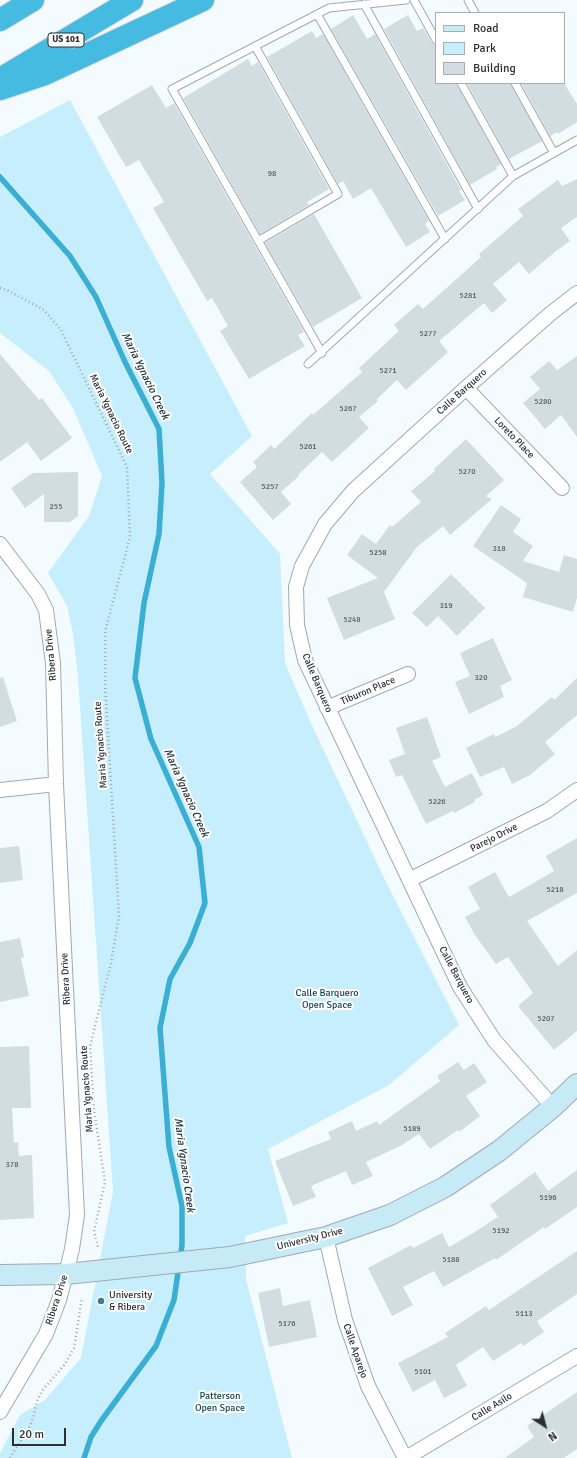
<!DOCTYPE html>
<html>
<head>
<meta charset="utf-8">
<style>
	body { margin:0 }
	#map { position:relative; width:577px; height:1458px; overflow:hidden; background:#f4fbfe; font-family:Signika,sans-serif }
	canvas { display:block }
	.legend { position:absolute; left:435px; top:12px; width:130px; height:72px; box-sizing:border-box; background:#fff; border:1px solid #aaacad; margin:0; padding:5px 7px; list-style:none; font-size:12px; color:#2b2f31 }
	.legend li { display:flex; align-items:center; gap:8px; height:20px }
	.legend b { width:20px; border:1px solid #aaacad }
	.north { position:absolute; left:525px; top:1406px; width:40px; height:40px; -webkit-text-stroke:3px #fff; paint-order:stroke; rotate:144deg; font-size:11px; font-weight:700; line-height:16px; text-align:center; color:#2b2f31 }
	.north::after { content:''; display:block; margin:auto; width:14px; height:18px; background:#2b2f31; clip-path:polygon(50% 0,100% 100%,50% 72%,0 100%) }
	.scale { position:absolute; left:12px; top:1428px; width:54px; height:18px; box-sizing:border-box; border:2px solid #2b2f31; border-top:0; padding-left:5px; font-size:12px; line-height:14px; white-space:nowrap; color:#2b2f31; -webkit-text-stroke:3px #fff; paint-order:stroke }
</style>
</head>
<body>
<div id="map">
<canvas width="577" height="1458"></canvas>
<ul class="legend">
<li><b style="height:5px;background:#c7ebf6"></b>Road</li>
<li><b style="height:11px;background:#c6eefd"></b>Park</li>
<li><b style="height:11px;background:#d2dde2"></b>Building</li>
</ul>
<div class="north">N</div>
<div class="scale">20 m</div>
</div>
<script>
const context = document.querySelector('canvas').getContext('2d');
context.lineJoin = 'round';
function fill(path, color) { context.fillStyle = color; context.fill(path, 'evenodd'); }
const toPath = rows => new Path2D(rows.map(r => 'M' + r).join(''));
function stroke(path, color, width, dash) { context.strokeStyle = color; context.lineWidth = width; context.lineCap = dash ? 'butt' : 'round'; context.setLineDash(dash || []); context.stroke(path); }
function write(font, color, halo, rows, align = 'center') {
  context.font = font + ' Signika,sans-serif'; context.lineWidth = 4; context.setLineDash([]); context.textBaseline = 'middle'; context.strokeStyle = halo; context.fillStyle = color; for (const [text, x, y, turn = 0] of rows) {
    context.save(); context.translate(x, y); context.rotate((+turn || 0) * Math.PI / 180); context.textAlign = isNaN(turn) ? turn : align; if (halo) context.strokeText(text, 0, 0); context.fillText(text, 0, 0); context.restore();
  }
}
fill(toPath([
	[70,100,252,436,210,474,280,554,285,663,310,721,385,880,459,1025,389,1085,268,1149,288,1223,245,1236,246,1279,292,1458,0,1458,0,1453,20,1415,45,1400,81,1358,113,1192,78,677,73,633,67,606,48,573,89,516,102,476,73,408,49,371,0,333,0,137]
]), '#c6eefd');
stroke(toPath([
	[0,177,70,256,96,297,125,362,159,429,162,483,159,534,144,603,135,678,151,739,199,847,205,903,190,943,170,979,160,1028,169,1147,182,1206,182,1245,174,1300,156,1346,101,1421,91,1437,84,1458]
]), '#3baed3', 5.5);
fill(toPath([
	[353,15,367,39,375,34,461,190,459,191,465,200,438,216,331,29],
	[408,15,417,31,423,28,432,43,436,45,436,83,456,83,501,164,496,167,497,169,470,185,384,29],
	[312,31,316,38,323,34,429,221,425,224,430,232,406,247,371,188,353,199,343,181,338,184,267,57],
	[248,59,252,66,258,62,329,189,307,202,309,205,260,234,183,98],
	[467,83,510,83,542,141,509,159],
	[521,83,564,83,577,104,577,122,558,134,557,132,550,136],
	[152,85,166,108,174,103,304,332,298,335,305,346,249,379,220,331,228,326,212,298,207,301,153,208,164,202,139,160,126,167,97,117],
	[577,179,577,217,561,228,570,241,556,251,529,274,519,262,493,284,507,300,492,313,484,303,439,341,448,352,406,390,397,380,377,399,378,401,359,417,369,428,332,462,322,452,298,475,299,476,281,492,291,504,273,520,240,482,257,467,253,462,271,445,274,449,312,413,313,415,362,372,359,368,399,331,394,325,418,304,423,309,481,257,479,254,523,216,518,209,558,180,562,186],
	[314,214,362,298,313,327,265,243],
	[0,354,39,400,42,398,72,438,41,461,27,442,0,462],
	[577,356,577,437,561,415,545,429,523,403,540,389,530,377,549,361,557,370],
	[466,439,504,480,486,496,492,499,450,535,443,526,417,547,384,592,395,619,344,640,327,598,378,578,347,555,362,534,376,544,390,525,392,527,421,502,411,491,435,471,434,469],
	[78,472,78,516,70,522,44,522,44,494,25,508,11,488,33,473],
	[501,505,521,519,513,532,533,546,523,561,559,572,564,555,577,559,577,598,573,612,523,597,527,583,473,546],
	[451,574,485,608,457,636,438,616,427,627,412,613],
	[493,638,512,680,500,686,504,697,469,714,455,682,470,676,460,653],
	[3,677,17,721,0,727,0,678],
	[577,678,577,715,545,742,555,754,530,775,512,784,504,767,480,777,466,748,494,734,495,737,517,726,552,697,554,700],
	[427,717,441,757,432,761,445,787,472,773,483,795,474,800,475,802,454,813,453,811,426,824,402,775,396,777,389,760,405,754,396,728],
	[577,838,577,893,527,921,558,966,577,950,577,1031,554,1050,518,1006,533,993,508,957,496,964,475,935,465,917,480,909,468,887,495,872,509,897,554,871,546,856],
	[19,846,23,880,0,883,0,848],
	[20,938,24,957,21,958,29,996,0,1002,0,942],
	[29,1046,31,1108,12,1108,14,1143,18,1142,19,1156,32,1155,34,1218,0,1220,0,1047],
	[458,1062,464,1070,474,1063,487,1082,466,1096,480,1116,459,1132,458,1130,430,1149,419,1134,402,1145,366,1162,373,1176,352,1185,346,1171,311,1186,316,1197,293,1206,275,1161,331,1139,328,1132,352,1121,356,1131,377,1121,379,1125,440,1081,437,1076],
	[577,1170,577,1207,545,1229,544,1227,496,1260,495,1258,443,1287,434,1271,403,1287,413,1305,392,1316,368,1268,411,1245,413,1248,442,1233,449,1247,470,1235,498,1217,490,1205,535,1172,548,1191],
	[577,1251,577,1294,537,1321,544,1332,523,1346,521,1343,493,1361,483,1347,456,1365,467,1386,444,1398,435,1380,413,1392,398,1363,448,1337,445,1333,486,1306,489,1310],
	[280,1288,283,1306,310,1300,317,1337,269,1347,258,1293],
	[577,1392,577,1449,564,1458,505,1458,534,1437,527,1426]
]), '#d2dde2');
const lane = toPath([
	[414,0,436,40],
	[468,0,475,13],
	[364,4,478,209],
	[317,14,445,239],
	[255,46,338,194,258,241],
	[461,83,513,176],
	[515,83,554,153],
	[322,353,172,89,329,8,406,0],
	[308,364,513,176,577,140]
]);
const street = toPath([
	[466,388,562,488],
	[0,544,38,594,46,610,53,663,56,784,77,1215,72,1249,66,1274,59,1300,46,1334,0,1412],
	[327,708,408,674],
	[0,790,56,784],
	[409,880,547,811,577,790],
	[553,1107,494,1040,460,987,305,660,297,625,296,587,302,566,325,524,353,491,466,388,550,314,577,293],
	[326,1237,345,1320,368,1386,405,1458],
	[406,1458,577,1356]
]);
const secondary = toPath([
	[0,1275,66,1274,230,1257,326,1237,390,1215,445,1187,499,1151,553,1107,577,1084]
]);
const highway = toPath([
	[0,20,33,0],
	[0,79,132,0],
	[0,89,45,74,203,0]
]);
stroke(lane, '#9faaae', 9);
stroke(street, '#9faaae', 16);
stroke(secondary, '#9faaae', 22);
stroke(highway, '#d5d5d6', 24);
stroke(toPath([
	[0,288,7,290,44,310,61,330,127,467,130,537,105,632,105,685,119,916,111,963,90,1046,94,1110,105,1182,94,1232,98,1247],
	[10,1458,30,1426,33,1418,37,1401,42,1391,65,1364,74,1348,82,1298]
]), '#a2a8aa', 2.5, [1, 3]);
stroke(lane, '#fff', 7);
stroke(street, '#fff', 14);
stroke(secondary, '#c7ebf6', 20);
stroke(highway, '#45bbe2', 22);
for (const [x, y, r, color] of [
	[101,1301,4,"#3f7d93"]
]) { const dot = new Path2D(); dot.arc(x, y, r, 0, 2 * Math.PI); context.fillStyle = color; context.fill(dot); stroke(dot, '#fff', 1.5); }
write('8px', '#555a5d', null, [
	["98",272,174],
	["5281",468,296],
	["5277",428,334],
	["5271",388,371],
	["5280",543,402],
	["5267",348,409],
	["5261",308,447],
	["5270",467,472],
	["5257",270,487],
	["255",56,507],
	["318",499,549],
	["5258",378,553],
	["319",446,606],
	["5248",352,620],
	["320",481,678],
	["5226",437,802],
	["5218",555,890],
	["5207",546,1019],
	["5189",412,1129],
	["378",12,1165],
	["5196",548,1198],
	["5192",501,1231],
	["5188",451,1260],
	["5113",524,1314],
	["5176",287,1324],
	["5101",423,1372]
]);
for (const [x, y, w] of [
	[66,40,36]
]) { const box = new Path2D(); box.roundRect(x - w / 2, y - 7, w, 14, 3); context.fillStyle = '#fff'; context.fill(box); stroke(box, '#2b2f31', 1); }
write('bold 9px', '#2b2f31', null, [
	["US 101",66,40]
]);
write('10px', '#2b2f31', '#fff', [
	["Calle Barquero",462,392,-42],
	["Maria Ygnacio Route",111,414,64],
	["Loreto Place",514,438,46],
	["Ribera Drive",51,655,-95],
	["Calle Barquero",317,683,67],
	["Tiburon Place",368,691,-23],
	["Maria Ygnacio Route",101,745,-94],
	["Parejo Drive",494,838,-27],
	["Calle Barquero",456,975,62],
	["Ribera Drive",66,979,-93],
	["Maria Ygnacio Route",87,1089,-94],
	["University Drive",310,1239,-14],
	["Ribera Drive",57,1300,-72],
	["Calle Aparejo",355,1351,71],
	["Calle Asilo",492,1407,-31]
]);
write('10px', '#0c3e4e', '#fff', [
	["Calle Barquero",327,993],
	["Open Space",327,1005],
	["Patterson",220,1396],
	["Open Space",220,1408]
]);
write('10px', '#2b2f31', '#fff', [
	["University",109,1295],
	["& Ribera",109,1307]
], 'left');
write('italic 11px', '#1b2f36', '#fff', [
	["Maria Ygnacio Creek",145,376,64],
	["Maria Ygnacio Creek",186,793,66],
	["Maria Ygnacio Creek",184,1165,82]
]);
</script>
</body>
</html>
